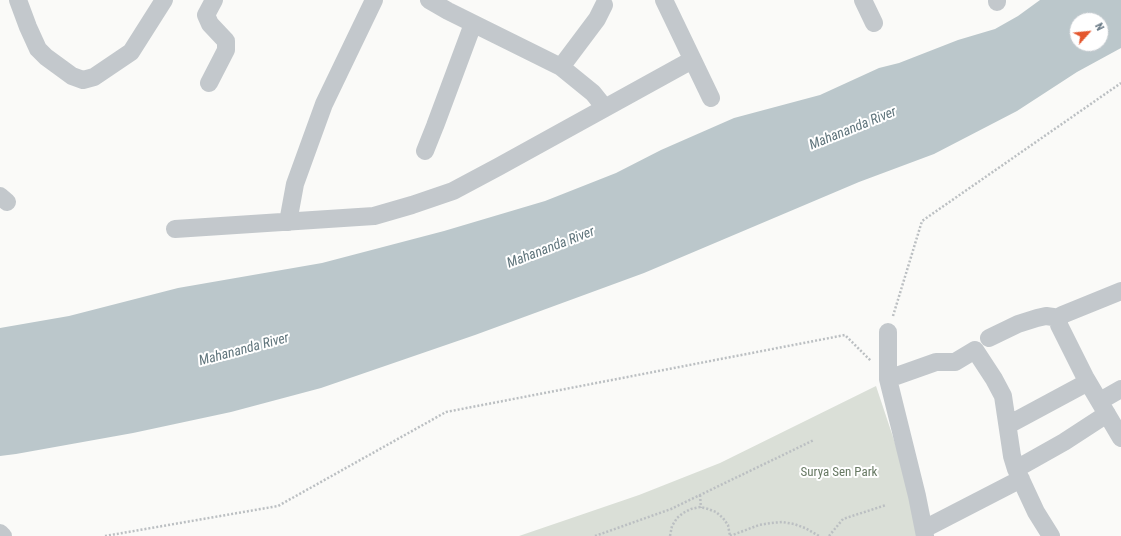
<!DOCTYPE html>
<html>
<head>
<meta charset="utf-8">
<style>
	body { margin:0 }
	#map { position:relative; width:1121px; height:536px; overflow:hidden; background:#fafaf8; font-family:"Roboto Condensed",sans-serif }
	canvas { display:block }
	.north { position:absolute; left:1069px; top:12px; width:40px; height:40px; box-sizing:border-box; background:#fff; border:1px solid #c1c8cd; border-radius:50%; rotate:63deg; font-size:11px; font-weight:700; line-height:16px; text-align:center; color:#657683 }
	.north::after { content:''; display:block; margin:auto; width:14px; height:18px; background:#e4572e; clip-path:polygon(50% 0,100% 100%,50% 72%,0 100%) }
</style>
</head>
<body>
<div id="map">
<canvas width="1121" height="536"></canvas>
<div class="north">N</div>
</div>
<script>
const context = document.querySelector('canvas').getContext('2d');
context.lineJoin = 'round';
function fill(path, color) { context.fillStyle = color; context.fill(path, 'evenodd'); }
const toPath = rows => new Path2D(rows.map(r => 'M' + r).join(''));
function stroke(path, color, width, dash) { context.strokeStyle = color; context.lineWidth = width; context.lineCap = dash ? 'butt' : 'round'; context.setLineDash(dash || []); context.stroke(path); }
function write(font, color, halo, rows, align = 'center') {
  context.font = font + ' "Roboto Condensed",sans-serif'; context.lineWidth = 4; context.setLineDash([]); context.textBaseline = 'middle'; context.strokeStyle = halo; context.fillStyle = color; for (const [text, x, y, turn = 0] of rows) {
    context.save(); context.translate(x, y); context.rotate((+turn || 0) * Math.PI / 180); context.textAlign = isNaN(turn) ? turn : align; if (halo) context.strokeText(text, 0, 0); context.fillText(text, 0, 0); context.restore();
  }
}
fill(toPath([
	[876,386,901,461,920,536,519,536,639,495,720,463]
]), '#dadfd7');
fill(toPath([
	[1040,0,1121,0,1121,48,1077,72,1017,111,934,154,859,182,644,273,475,335,321,388,231,412,133,433,16,454,0,456,0,328,69,316,178,288,322,263,444,231,545,201,616,173,661,150,734,118,820,95,879,68,899,63,958,40,995,29,1018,16],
	[1077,20,1101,20,1101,44,1077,44]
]), '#bbc7cb');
stroke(toPath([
	[893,316,922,221,1121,83],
	[700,495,701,508],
	[105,536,278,506,446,412,845,335,871,361],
	[595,536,671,509,814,440],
	[670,536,672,526,677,518,683,513,691,509,700,507,708,509,716,512,723,518,728,525,730,536],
	[730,536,759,525,771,523,782,522,794,524,805,528,819,536],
	[829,536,843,519,886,505]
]), '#bbbfc2', 2.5, [2, 2]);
stroke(toPath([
	[18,0,28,27,38,49,46,57,72,76,83,80,94,77,131,52,164,0],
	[429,0,448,11,561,67,593,93,605,108],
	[664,0,711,98],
	[863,0,874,23],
	[997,0,997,2],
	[561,67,597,19,604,5],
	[209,83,226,50,226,41,210,24,206,15,214,0],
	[425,151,435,126,473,24],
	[0,196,7,202],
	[288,222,295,184,324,104,374,0],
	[175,229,374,216,412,205,453,191,498,167,692,60],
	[1121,291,1062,315,1060,318,1059,321,1059,325,1085,377,1121,438],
	[888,332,888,379,917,496,925,536],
	[989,338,1018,324,1037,318,1046,316,1060,318],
	[888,379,936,362,955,362,975,350,994,379,1003,396,1012,456,1016,469,1036,512,1051,536],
	[1100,401,1121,389],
	[1008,425,1088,382],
	[1016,469,1064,442,1107,414],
	[924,529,1021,479],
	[0,533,3,536]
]), '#c3c8cc', 18);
write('13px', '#687a64', '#fff', [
	["Surya Sen Park",839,473]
]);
write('italic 14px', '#60757c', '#fff', [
	["Mahananda River",853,129,-22],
	["Mahananda River",551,248,-21],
	["Mahananda River",244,350,-15]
]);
</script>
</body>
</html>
